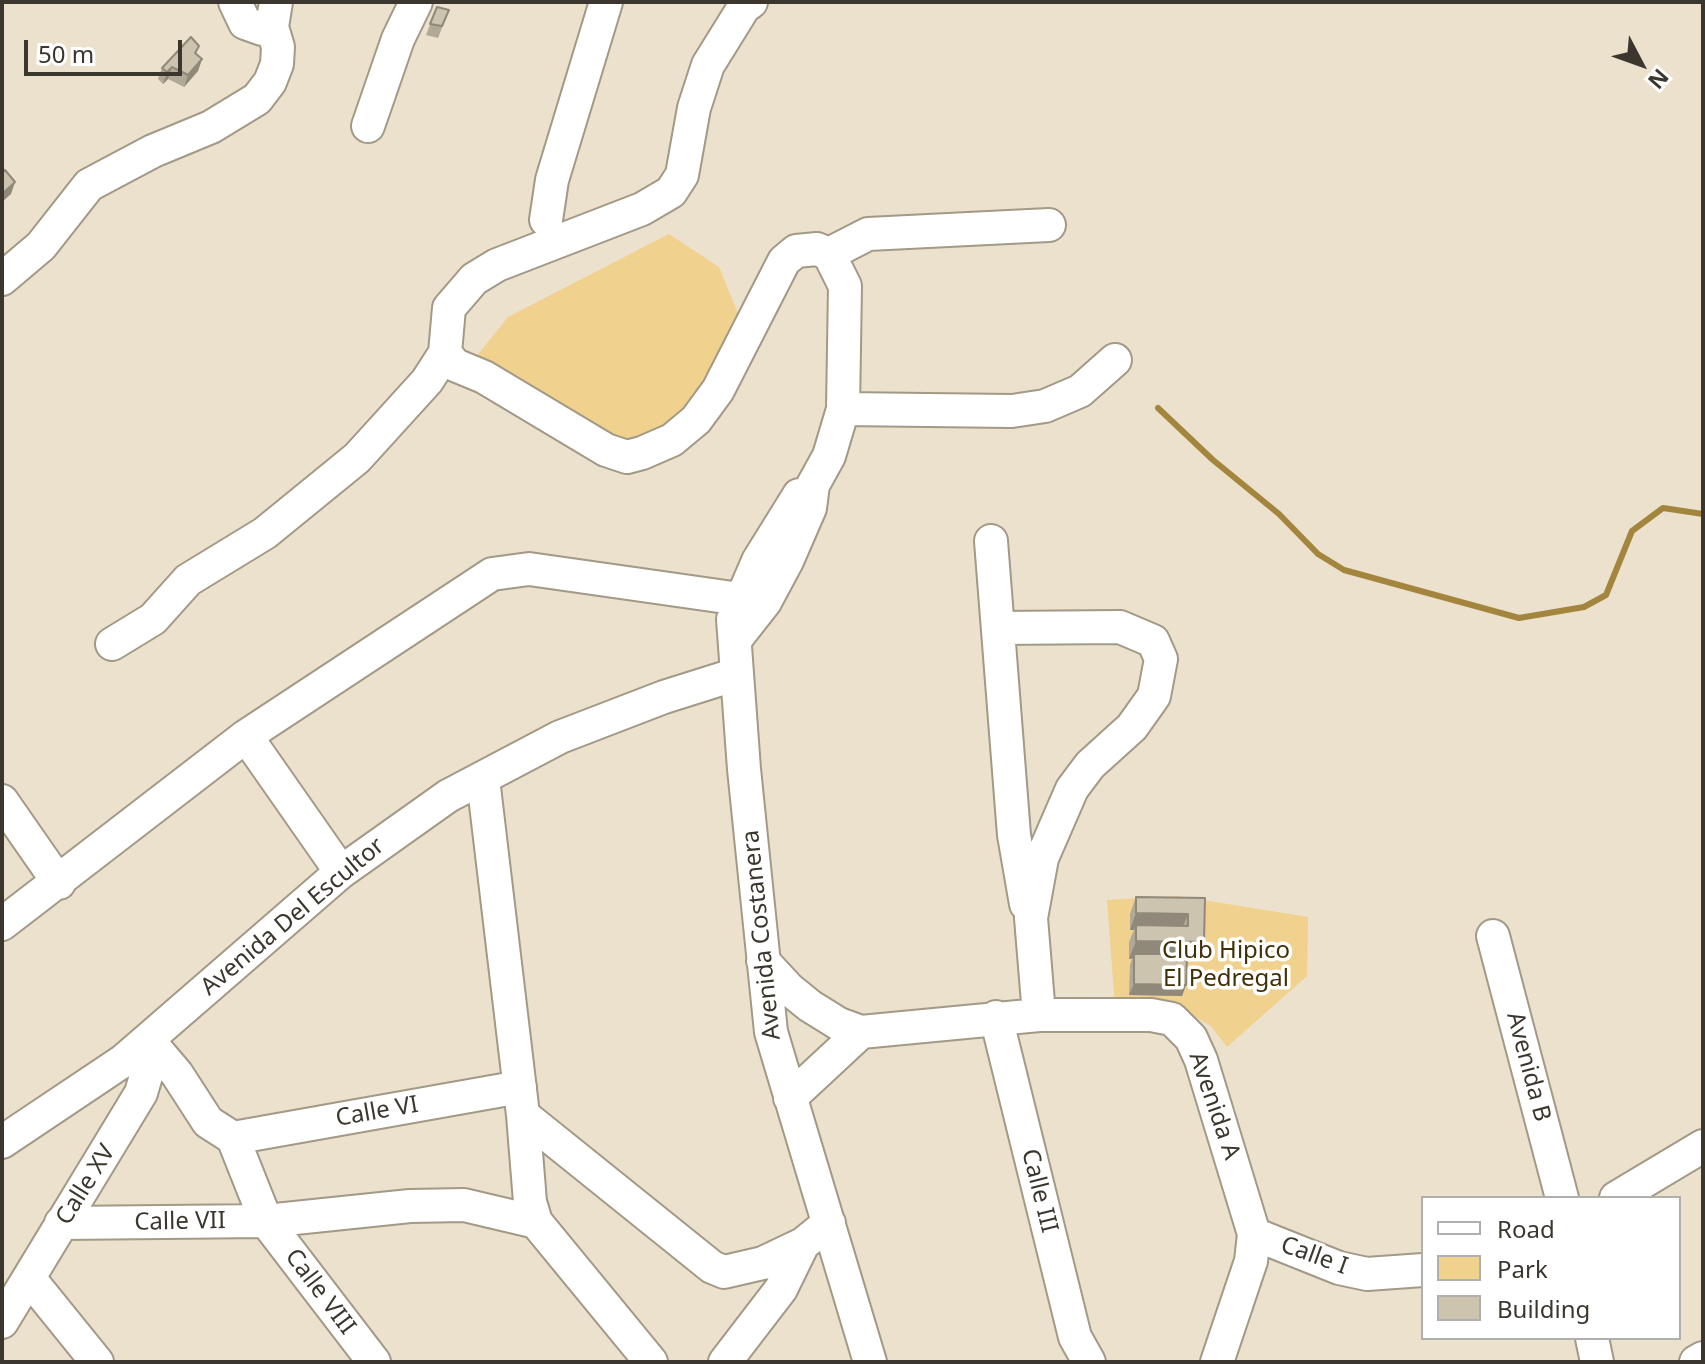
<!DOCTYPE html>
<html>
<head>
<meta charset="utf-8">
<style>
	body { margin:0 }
	#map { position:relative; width:1705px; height:1364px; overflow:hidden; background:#ebe1cc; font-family:"Noto Sans",sans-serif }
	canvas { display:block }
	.frame { position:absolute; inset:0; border:4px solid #3b372f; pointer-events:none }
	.legend { position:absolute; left:1421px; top:1196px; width:260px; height:144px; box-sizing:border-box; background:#fff; border:2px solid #b1afac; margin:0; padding:10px 14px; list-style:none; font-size:24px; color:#3b372f }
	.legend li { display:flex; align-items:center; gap:16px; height:40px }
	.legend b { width:40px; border:2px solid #b1afac }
	.north { position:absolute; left:1601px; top:24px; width:80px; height:80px; -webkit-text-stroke:6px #fff; paint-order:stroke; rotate:131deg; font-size:22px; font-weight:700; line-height:32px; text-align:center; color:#3b372f }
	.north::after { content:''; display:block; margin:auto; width:28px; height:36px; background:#3b372f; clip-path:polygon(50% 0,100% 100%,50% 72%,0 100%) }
	.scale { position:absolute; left:24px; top:40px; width:158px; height:36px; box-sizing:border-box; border:4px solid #3b372f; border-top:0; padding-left:10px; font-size:24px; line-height:28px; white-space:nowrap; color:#3b372f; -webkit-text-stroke:6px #fff; paint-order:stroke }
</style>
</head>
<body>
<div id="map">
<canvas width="1705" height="1364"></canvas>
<div class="frame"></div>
<ul class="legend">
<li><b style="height:10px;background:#fff"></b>Road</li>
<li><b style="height:22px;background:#f0d18d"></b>Park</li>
<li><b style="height:22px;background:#cdc4af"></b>Building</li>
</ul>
<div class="north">N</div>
<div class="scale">50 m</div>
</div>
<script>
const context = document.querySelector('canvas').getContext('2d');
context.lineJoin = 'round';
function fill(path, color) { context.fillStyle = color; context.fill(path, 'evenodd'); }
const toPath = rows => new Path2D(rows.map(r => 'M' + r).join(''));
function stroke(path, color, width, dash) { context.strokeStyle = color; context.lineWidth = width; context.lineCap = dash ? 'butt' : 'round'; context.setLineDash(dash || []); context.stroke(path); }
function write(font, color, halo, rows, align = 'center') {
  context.font = font + ' "Noto Sans",sans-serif'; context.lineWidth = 7; context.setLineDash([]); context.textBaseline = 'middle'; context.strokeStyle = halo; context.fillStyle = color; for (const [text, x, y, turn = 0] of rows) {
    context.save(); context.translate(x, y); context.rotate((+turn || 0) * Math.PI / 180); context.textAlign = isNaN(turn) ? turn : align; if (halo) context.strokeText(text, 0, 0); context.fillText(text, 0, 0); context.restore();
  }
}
fill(toPath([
	[669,234,719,267,746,333,719,391,642,460,476,357,508,317],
	[1178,896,1308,917,1307,976,1227,1047,1211,1026,1179,1008,1115,1006,1107,900]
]), '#f0d18d');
stroke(toPath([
	[1158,408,1213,460,1279,514,1318,554,1344,570,1519,618,1584,607,1606,595,1632,531,1663,508,1703,514]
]), '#a3853e', 6);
const minor = toPath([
	[235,2,245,23,262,29,272,27,276,2],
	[368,126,398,39,416,2],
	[546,220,552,180,606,2],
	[829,254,868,234,1049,225],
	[2,279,41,246,89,185,153,151,211,127,257,99,270,82,277,64,278,47,272,27],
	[445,353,455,365,484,377,606,450,627,457,642,453,672,440,696,420,718,390,784,261,796,251,817,249,829,254,845,286,843,409,829,456,813,485,810,508,787,561,765,602,736,639],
	[843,409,1012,411,1045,406,1080,391,1115,360],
	[799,495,758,561,733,619,744,769,771,1032,870,1362],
	[991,541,1014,835,1026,904],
	[998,628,1120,627,1153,641,1161,659,1154,696,1132,727,1090,765,1072,789,1042,858,1031,918,1039,1015],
	[112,644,153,619,188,580,265,533,357,458,427,381,445,353,449,308,474,279,497,265,642,209,671,192,682,175,694,108,708,65,744,7,751,2],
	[246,736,341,872],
	[483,779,523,1115,712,1267,724,1272,763,1263,803,1244,829,1223],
	[2,801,59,883],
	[2,924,246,736,492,574,529,569,740,599],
	[1493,936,1562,1198],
	[763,961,789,989,810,1006,839,1024,861,1032,1039,1015,1151,1015,1172,1019,1191,1038,1201,1060,1254,1234,1251,1261,1217,1362],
	[996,1017,1075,1337,1089,1362],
	[149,1041,177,1074,208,1122,233,1138,266,1221,374,1362],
	[790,1098,861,1032],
	[523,1115,530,1202,536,1222,651,1362],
	[233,1138,520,1087],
	[2,1142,123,1061,341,872,448,796,560,737,664,697,737,674],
	[1616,1198,1703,1146],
	[61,1223,266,1221,410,1206,464,1205,536,1222],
	[1254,1234,1339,1268,1367,1274,1423,1270],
	[29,1278,97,1362],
	[2,1322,141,1093,148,1069,149,1041],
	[1592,1338,1597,1362],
	[725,1362,781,1289,803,1244],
	[1696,1362,1703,1358]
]);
stroke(minor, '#a29986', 36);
stroke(minor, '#fff', 32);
fill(toPath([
	[437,7,449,10,438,38,426,35],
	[199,46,196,54,202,59,198,71,184,87,168,79,163,84,158,79,162,68],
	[1136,897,1205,898,1198,959,1186,959,1186,985,1182,996,1129,995,1130,965,1132,959,1129,959,1129,942,1134,930,1130,930,1130,914]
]), '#b0a996');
fill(toPath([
	[202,59,198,71,184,87,188,75],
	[172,67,168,79,163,84,167,72],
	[15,182,11,194,2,202,2,194],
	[1136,913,1188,914,1181,931,1136,925,1134,930,1130,930],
	[1136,941,1204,942,1198,959,1134,959,1134,954,1132,959,1129,959],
	[1134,984,1186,985,1182,996,1129,995]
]), '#90897a');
const building = toPath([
	[437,7,449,10,442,26,430,24,437,7],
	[191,37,199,46,195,53,202,59,188,75,172,67,167,72,162,68,191,37],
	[5,170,15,182,2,194,2,173,5,170],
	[1136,897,1205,898,1204,942,1136,941,1136,925,1188,926,1188,914,1136,913,1136,897],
	[1134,954,1187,954,1186,985,1134,984,1134,954]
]);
fill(building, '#cdc4af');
stroke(building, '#90897a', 2);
write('24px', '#3b372f', '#fff', [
	["Avenida Del Escultor",293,917,-40],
	["Avenida Costanera",762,935,-96],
	["Avenida B",1528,1067,75],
	["Avenida A",1214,1106,71],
	["Calle VI",377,1112,-10],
	["Calle XV",86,1185,-58],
	["Calle III",1039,1191,76],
	["Calle VII",180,1222,-1],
	["Calle I",1314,1256,20],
	["Calle VIII",320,1292,53]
]);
write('24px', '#403005', '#fff', [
	["Club Hipico",1226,951],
	["El Pedregal",1226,979]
]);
</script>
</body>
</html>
